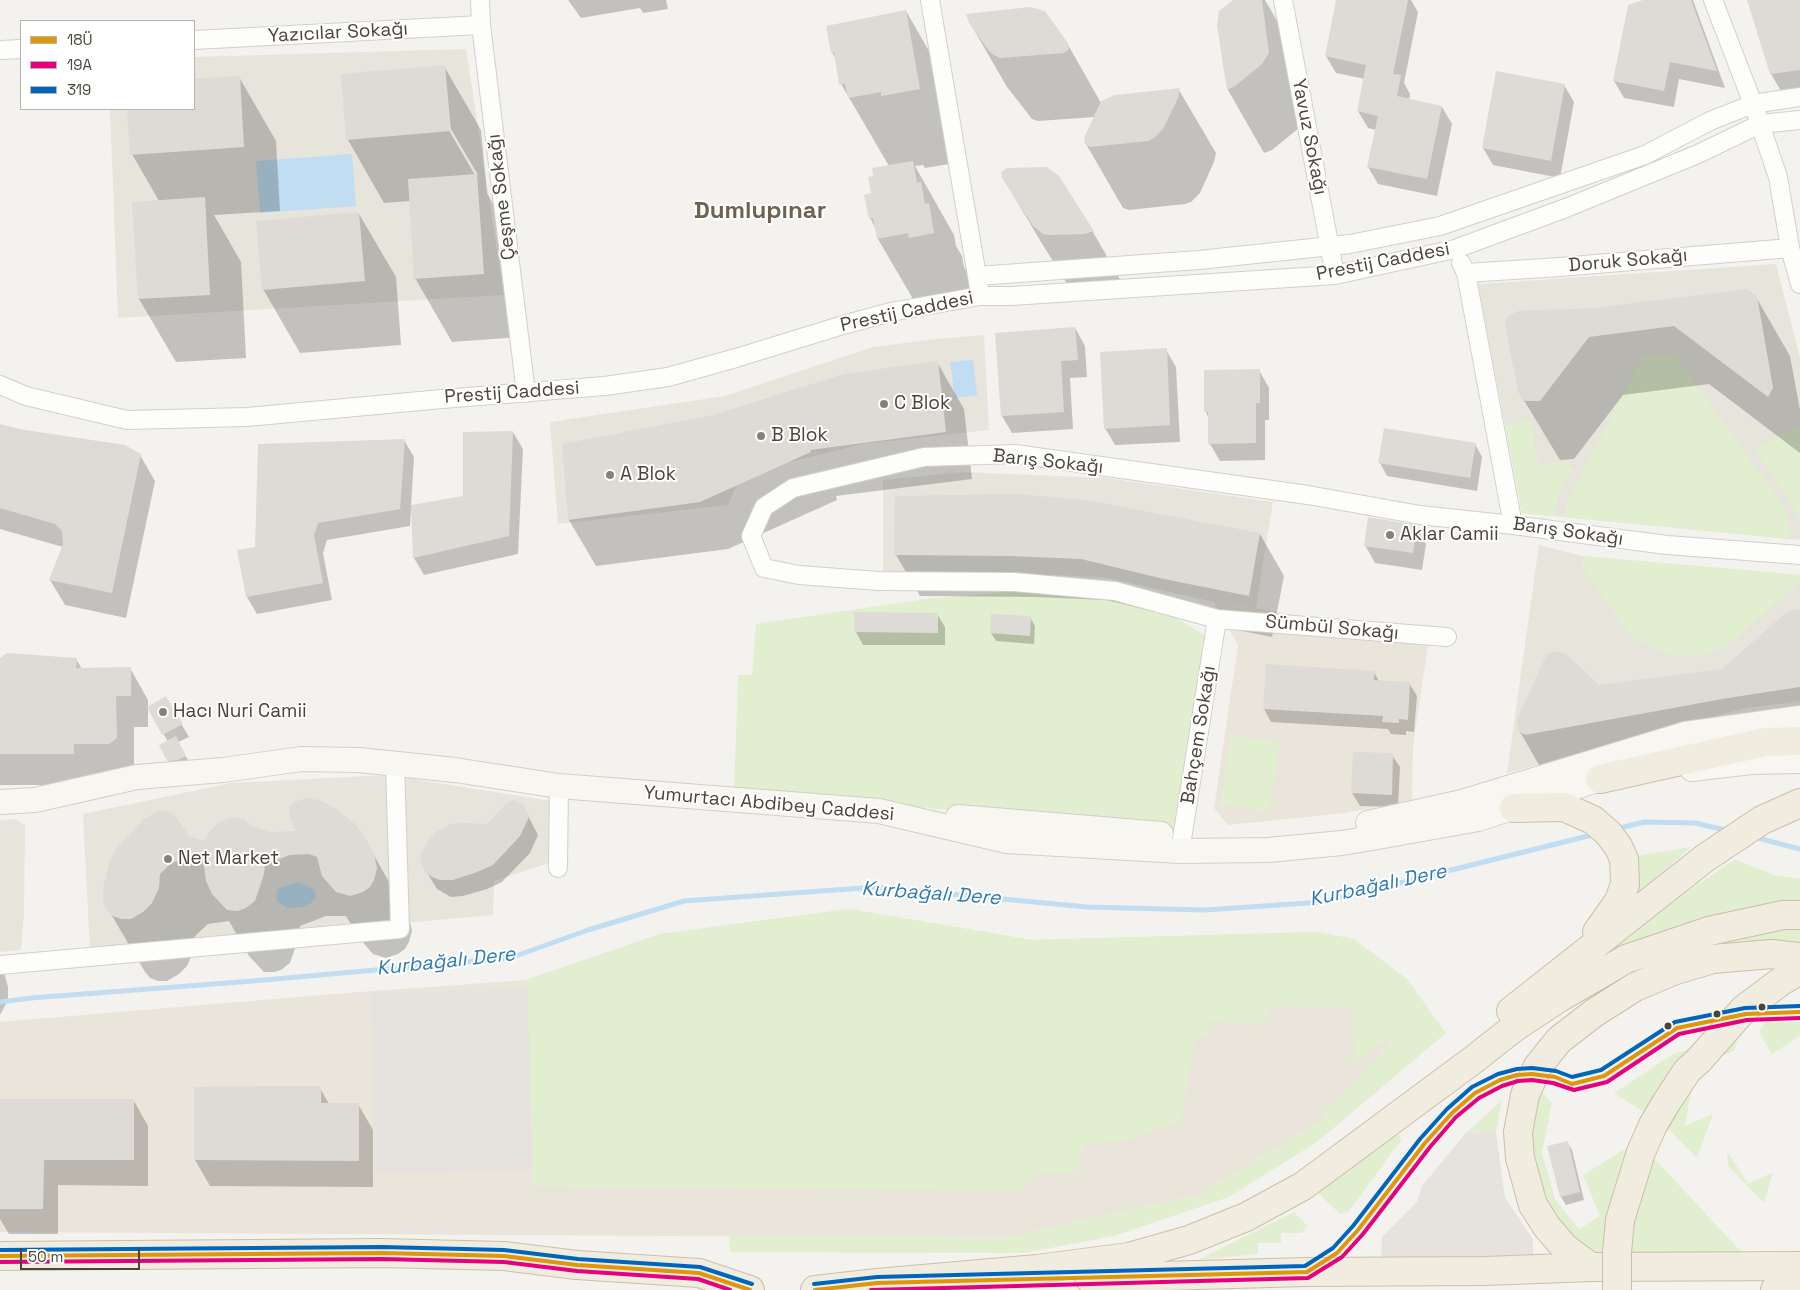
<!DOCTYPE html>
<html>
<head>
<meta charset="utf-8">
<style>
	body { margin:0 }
	#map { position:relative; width:1800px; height:1290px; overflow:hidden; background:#f4f2ee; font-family:"Space Grotesk",sans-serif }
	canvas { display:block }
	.legend { position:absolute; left:20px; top:20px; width:175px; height:90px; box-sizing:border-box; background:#fff; border:1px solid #b7b4b0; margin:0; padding:6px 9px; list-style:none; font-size:15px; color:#4b4439 }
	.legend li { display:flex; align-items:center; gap:10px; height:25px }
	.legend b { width:25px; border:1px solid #b7b4b0 }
	.scale { position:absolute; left:20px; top:1248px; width:120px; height:22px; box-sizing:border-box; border:2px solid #4b4439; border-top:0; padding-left:6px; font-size:15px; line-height:18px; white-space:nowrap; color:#4b4439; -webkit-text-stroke:4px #fff; paint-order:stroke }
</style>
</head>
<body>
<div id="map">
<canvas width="1800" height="1290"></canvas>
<ul class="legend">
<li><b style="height:6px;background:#dd9709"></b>18Ü</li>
<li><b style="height:6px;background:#e5007d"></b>19A</li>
<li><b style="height:6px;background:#0065bd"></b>319</li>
</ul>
<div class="scale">50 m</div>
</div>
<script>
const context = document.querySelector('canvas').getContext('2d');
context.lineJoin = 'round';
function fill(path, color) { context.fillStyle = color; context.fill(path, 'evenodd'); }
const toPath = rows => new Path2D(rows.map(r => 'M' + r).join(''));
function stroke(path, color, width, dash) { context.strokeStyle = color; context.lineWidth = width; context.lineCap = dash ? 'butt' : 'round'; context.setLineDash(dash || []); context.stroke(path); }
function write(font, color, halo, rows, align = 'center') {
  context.font = font + ' "Space Grotesk",sans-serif'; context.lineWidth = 4; context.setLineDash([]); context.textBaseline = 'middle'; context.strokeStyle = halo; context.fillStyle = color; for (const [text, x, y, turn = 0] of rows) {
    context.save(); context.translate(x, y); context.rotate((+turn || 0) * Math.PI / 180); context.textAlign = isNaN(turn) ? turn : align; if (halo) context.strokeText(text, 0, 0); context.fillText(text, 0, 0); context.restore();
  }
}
fill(toPath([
	[466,49,504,295,118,318,110,109,194,109,194,57],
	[1776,264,1800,358,1800,540,1522,513,1478,284],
	[984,335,989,430,863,444,782,464,737,485,728,505,558,524,550,422,725,396,873,347,936,339],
	[962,472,1107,478,1273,502,1256,608,1214,602,1103,577,966,572,883,573,883,480],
	[1539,545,1583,556,1800,575,1800,701,1742,709,1507,773],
	[388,775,551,801,549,863,494,881,493,915,90,951,83,814,231,783],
	[15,819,25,826,24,915,21,950,0,952,0,820]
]), '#e7e4dc');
fill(toPath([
	[1214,602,1256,608,1429,639,1413,746,1412,800,1346,813,1228,825,1214,808,1238,645],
	[849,909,1032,940,1316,932,1354,939,1411,1021,1317,1124,1198,1195,1005,1238,0,1232,0,1022,346,993,526,980,660,934]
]), '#eae5da');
fill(toPath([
	[1675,355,1787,511,1790,539,1564,517,1569,497,1643,356],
	[1531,421,1538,465,1562,462,1573,470,1561,487,1553,516,1522,513,1505,424],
	[1800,427,1800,519,1755,448],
	[1583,556,1800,575,1800,582,1725,647,1702,655,1673,656,1633,639,1582,568],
	[1067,587,1160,608,1214,641,1178,829,734,792,738,675,752,675,756,624,926,599],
	[1231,735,1280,743,1269,812,1220,805],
	[1691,847,1621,909,1631,857],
	[1735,859,1774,875,1800,879,1800,905,1781,905,1695,921,1605,954,1659,911],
	[849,909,1032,940,1316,932,1354,939,1407,979,1446,1033,1317,1142,1229,1197,1114,1236,1024,1253,730,1252,729,1236,1005,1238,1198,1195,1317,1124,1408,1024,1354,1063,1353,1008,1268,1006,1265,1025,1210,1021,1208,1036,1195,1038,1181,1121,1124,1141,1084,1143,1077,1173,1036,1174,1020,1191,533,1186,528,990,526,980,660,934],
	[1796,927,1800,927,1800,943,1746,944,1685,953,1742,938],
	[1766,1021,1800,1022,1800,1036,1772,1054,1759,1032],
	[1738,1035,1735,1050,1695,1069,1685,1126,1713,1114,1697,1158,1664,1125,1614,1093,1673,1054],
	[1541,1092,1552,1103,1542,1153,1555,1199,1579,1229,1600,1216,1583,1175,1638,1141,1747,1258,1622,1263,1574,1243,1551,1217,1539,1189,1532,1153,1533,1123],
	[1502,1100,1496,1132,1466,1133],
	[1397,1132,1402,1139,1349,1211,1340,1214,1319,1194,1321,1185],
	[1727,1151,1748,1184,1773,1172,1764,1203,1728,1166],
	[1294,1212,1308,1226,1301,1233,1281,1233,1281,1243,1258,1243,1258,1254,1198,1260]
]), '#e1eecf');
fill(toPath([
	[527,989,532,1170,375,1174,371,993],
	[1496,1132,1505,1198,1533,1239,1533,1259,1381,1260,1382,1237,1417,1202,1422,1186,1466,1133]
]), '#e6e3df');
fill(toPath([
	[352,154,356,206,260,213,256,161],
	[973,360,977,395,955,398,950,362],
	[299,882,314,889,316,894,315,899,311,903,303,907,288,908,277,902,276,892,279,888]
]), '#c0ddf1');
fill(toPath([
	[568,0,666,0,668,9,643,13,640,8,581,18],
	[1235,0,1265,0,1297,55,1299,128,1272,150,1264,153,1228,90,1218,26],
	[1338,0,1411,0,1418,12,1404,83,1410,94,1409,100,1442,107,1452,124,1437,196,1378,184,1368,167,1376,130,1368,128,1358,111,1365,79,1336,73,1326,56],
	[1646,0,1693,0,1725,88,1679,79,1674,107,1624,98,1614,81],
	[1748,0,1800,0,1800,89,1781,91,1771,74],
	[906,11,948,84,961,162,925,168,923,165,915,166,954,235,956,246,962,256,964,267,970,277,975,306,952,311,949,306,920,311,878,239,876,229,870,218,875,177,889,166,841,84,836,60,832,52],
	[970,23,1067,43,1101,103,1179,90,1216,153,1214,162,1200,193,1191,202,1185,204,1129,210,1123,208,1086,144,1095,117,1038,121,1032,119,1007,87],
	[444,66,481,130,487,193,513,239,520,337,452,342,415,278,410,201,384,203,348,140],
	[449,126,478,175,475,175,447,127],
	[239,77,276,141,280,211,214,215,241,262,246,358,176,362,139,299,159,201,132,154,129,109,194,109,194,80],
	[1564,85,1574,102,1560,178,1493,165,1483,148],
	[1058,177,1093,232,1129,295,1071,290,1041,242,1003,178],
	[359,214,396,277,401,345,300,353,263,289],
	[1756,297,1790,356,1800,410,1800,453,1709,384,1623,395,1574,459,1560,460,1519,392,1593,309],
	[1075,328,1085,346,1087,377,1070,378,1073,429,1012,433,1002,416,996,334],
	[1166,350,1176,367,1180,442,1115,445,1105,428],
	[937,362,964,409,972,479,836,496,837,500,728,549,596,566,569,520,714,416],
	[1259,370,1269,388,1269,420,1265,420,1265,460,1220,461,1210,444,1209,419,1206,412,1205,371],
	[0,425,140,455,155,481,126,618,65,605,50,580,63,547,0,529],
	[513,432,523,449,518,554,424,575,414,558,412,510,411,510,410,526,327,540,323,553,332,600,257,614,247,597,239,551,256,548,404,440,414,457,411,506,464,497],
	[1475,444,1482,457,1477,491,1387,476,1380,463],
	[896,497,1260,534,1284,576,1272,637,1189,620,1106,600,1035,597,920,596,896,555],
	[1416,526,1426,544,1422,570,1375,563,1365,545],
	[1800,610,1800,746,1551,786,1519,730,1599,686,1723,671],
	[856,614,937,614,945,627,945,645,863,645,856,632],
	[992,615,1030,617,1035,626,1034,644,996,641,991,633],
	[76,659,82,669,130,668,148,700,148,727,134,727,134,769,127,775,91,775,91,785,0,785,0,660],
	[1374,672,1379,681,1409,683,1417,696,1414,732,1406,731,1406,735,1391,734,1388,729,1271,722,1264,709],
	[166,698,189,737,178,742,190,764,173,769,168,760,168,742,149,707],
	[1392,755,1400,767,1398,807,1360,806,1352,793],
	[523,806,538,835,530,853,502,882,487,889,463,896,451,897,437,889,426,871,488,826],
	[250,826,269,833,365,839,409,918,412,931,409,942,405,949,398,954,386,958,373,954,359,938,346,916,326,916,300,926,299,937,290,963,281,970,274,972,264,972,249,956,229,921,208,924,195,936,194,950,187,966,179,974,167,981,158,981,150,978,145,972,108,909,188,837,205,843],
	[0,958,8,987,8,1000,0,1015],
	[320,1088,329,1104,358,1104,373,1130,373,1187,210,1186,195,1160],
	[0,1100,134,1101,148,1126,148,1186,58,1185,58,1234,9,1234,0,1219],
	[1567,1142,1572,1150,1584,1200,1566,1205,1561,1197,1548,1147]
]), '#0003');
stroke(toPath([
	[1616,829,1644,822,1695,823,1729,831],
	[1754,837,1800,849],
	[0,1002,31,998,253,981,510,958,588,930,684,901,876,887,1087,907,1205,910,1323,902,1596,834]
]), '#c0ddf1', 5);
fill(toPath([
	[1233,0,1262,0,1269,53,1262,64,1235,86,1227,90,1217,26,1219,11],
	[1336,0,1408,0,1393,74,1401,75,1397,96,1442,106,1427,179,1367,167,1378,116,1357,111,1366,65,1325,56],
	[1643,0,1691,0,1717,71,1670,62,1664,91,1613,81,1628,5],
	[1747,0,1800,0,1800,70,1770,74],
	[1030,7,1045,11,1068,43,1069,49,1064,53,1000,58,994,55,989,51,969,23,966,14],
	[906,10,920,89,881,96,881,92,848,98,845,84,839,85,834,52,831,53,826,26],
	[445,65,451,131,346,140,341,74],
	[1496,71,1565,84,1551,161,1482,148],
	[240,76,244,147,130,155,127,109,194,109,194,79],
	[1180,88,1178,98,1163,129,1154,138,1148,141,1091,147,1085,144,1084,138,1101,101,1115,95],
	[913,161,917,183,921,182,925,204,929,203,934,233,909,238,908,233,877,239,873,218,869,219,864,195,871,193,868,177,873,176,872,168],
	[1047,167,1059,176,1094,231,1084,234,1050,235,1043,234,1033,226,1002,178,1001,172,1007,168],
	[477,174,484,274,414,279,408,179],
	[205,197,210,295,138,299,132,202],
	[359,212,365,281,262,290,256,221],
	[1747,289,1757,296,1773,388,1768,397,1674,326,1589,337,1540,401,1525,401,1518,392,1505,324,1508,316,1518,311,1593,308],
	[1075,327,1078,360,1061,361,1064,412,1001,416,995,333],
	[1167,348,1170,425,1104,429,1100,352],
	[938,361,946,432,810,450,811,452,700,502,568,520,562,444,713,415,844,374],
	[1260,369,1260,403,1256,403,1256,443,1208,444,1208,412,1204,412,1204,370],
	[0,424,19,429,125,445,141,454,112,593,49,580,63,544,62,531,55,524,0,508],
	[1384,428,1476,443,1470,478,1378,463],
	[513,431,509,536,413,558,411,505,463,496,463,432],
	[405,439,400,509,318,523,314,535,323,583,246,597,237,550,255,547,258,444],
	[1014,494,1086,500,1260,533,1249,596,1164,579,1081,559,1010,556,894,555,895,496],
	[1368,517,1417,525,1413,553,1364,546],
	[1800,609,1800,687,1728,698,1525,735,1518,731,1517,719,1546,656,1553,651,1565,653,1599,685,1722,669,1788,611],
	[854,612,938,613,938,633,854,632],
	[991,614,1031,616,1030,636,990,633],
	[7,653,77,658,76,668,131,667,131,696,116,696,117,738,109,744,74,744,74,754,0,754,0,658],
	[1266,664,1375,671,1374,680,1410,682,1408,720,1399,719,1399,723,1382,722,1383,716,1263,709],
	[166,696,183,724,162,735,147,707],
	[176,736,186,756,178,760,167,761,159,745],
	[1353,752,1393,753,1392,795,1351,793],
	[308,798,319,800,336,809,355,824,366,838,374,854,377,868,374,880,370,887,363,892,350,896,336,892,322,876,317,857,309,854,290,855,265,864,264,874,255,901,246,908,238,911,227,910,212,894,206,881,203,858,172,862,160,874,159,888,152,903,143,912,131,919,121,919,113,916,107,910,103,902,103,889,109,864,116,849,144,819,153,814,162,810,168,811,174,814,189,836,204,841,211,830,218,823,225,819,233,817,244,819,250,825,269,832,296,831,289,814,289,807,294,802],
	[514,800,524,805,529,817,520,836,493,865,477,872,453,880,440,880,432,877,425,872,421,863,421,854,428,841,436,832,451,824,465,823,487,824,507,803],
	[258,1086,321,1086,321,1103,359,1103,359,1161,194,1160,194,1087],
	[0,1099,134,1099,134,1160,44,1160,43,1209,0,1209],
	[1568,1141,1580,1192,1560,1197,1547,1146]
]), '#dedbd6');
const minor = toPath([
	[480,0,481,25,526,393],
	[930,0,979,288],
	[1283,0,1335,275],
	[1713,0,1753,104,1778,177,1790,248,1800,284],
	[194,40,481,25],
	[0,50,21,49],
	[1461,263,1466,273,1513,525],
	[1466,273,1560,267,1790,248],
	[977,276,1199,260,1350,244,1440,226,1645,155,1710,121,1753,104,1800,97],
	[0,385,26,396,127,420,247,417,442,399,605,386,668,377,736,358,843,325,891,312,980,296,1011,296,1335,275,1455,249,1566,208,1698,154,1760,124,1800,120],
	[1447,637,1217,619,1115,591,1014,582,879,581,799,575,764,568,751,536,764,507,793,488,924,457,1015,454,1308,495,1420,515,1513,525,1667,545,1800,555],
	[1180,851,1217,619],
	[558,868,559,786],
	[0,965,400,929,395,764]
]);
const secondary = toPath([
	[1692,769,1751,762,1800,761],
	[0,802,35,800,137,777,223,770,301,759,359,760,455,770,559,786,879,811,1007,841,1180,851,1268,850,1342,843,1378,837,1478,819,1600,779,1619,777],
	[958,817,1161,834],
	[1368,823,1462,802,1685,734,1800,718]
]);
const trunk = toPath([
	[1600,779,1765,742,1800,741],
	[1514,808,1564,807,1593,820,1608,833,1618,846,1624,859,1625,884,1619,901,1597,932],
	[1511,1011,1705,858,1762,820,1800,803],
	[1699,1060,1744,1009,1780,982,1800,970],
	[0,1256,382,1253,504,1256,577,1265,699,1273,750,1290],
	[1591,1267,1565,1248,1547,1227,1533,1205,1520,1158,1518,1132,1525,1095,1538,1066,1559,1040,1594,1013,1635,987,1673,971,1713,959,1771,954,1800,957],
	[1089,1278,1307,1272,1485,1271,1591,1267,1800,1266],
	[815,1290,877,1283,1037,1269,1129,1257,1189,1240,1246,1217,1303,1186,1473,1060,1515,1027,1559,998,1626,959,1709,931,1783,915,1800,915],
	[1775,1290,1800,1287]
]);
stroke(minor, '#d2d0cb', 20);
stroke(secondary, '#d3cfc5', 26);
stroke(trunk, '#ccbfa9', 30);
stroke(minor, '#fdfdfc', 18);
stroke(secondary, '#f7f6f1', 24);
stroke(trunk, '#f0ece0', 28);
const trunkBridge = toPath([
	[1617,1290,1617,1252,1620,1220,1641,1152,1653,1125,1666,1103,1687,1071,1699,1060]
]);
stroke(trunkBridge, '#ccbfa9', 30, []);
stroke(trunkBridge, '#f0ece0', 28);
stroke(toPath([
	[0,1256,382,1253,504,1256,577,1265,699,1273,750,1290],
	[815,1290,877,1283,1307,1272,1337,1253,1358,1230,1425,1143,1452,1113,1475,1093,1500,1080,1517,1075,1532,1074,1555,1077,1572,1084,1604,1076,1677,1028,1746,1014,1800,1012]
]), '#dd9709', 4);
stroke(toPath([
	[0,1262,382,1259,504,1262,577,1271,698,1279,730,1290],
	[871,1290,1308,1278,1342,1257,1363,1234,1430,1147,1456,1117,1479,1098,1502,1086,1518,1081,1532,1080,1553,1083,1574,1090,1607,1082,1679,1034,1747,1020,1800,1018]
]), '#e5007d', 4);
stroke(toPath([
	[0,1250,382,1247,504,1250,578,1259,700,1267,752,1284],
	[814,1284,877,1277,1305,1266,1333,1248,1353,1226,1420,1139,1447,1109,1472,1087,1498,1074,1517,1069,1532,1068,1556,1071,1572,1077,1601,1070,1675,1022,1745,1008,1800,1006]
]), '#0065bd', 4);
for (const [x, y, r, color] of [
	[884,404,5,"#868178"],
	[761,436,5,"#868178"],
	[610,475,5,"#868178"],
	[1390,535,5,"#868178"],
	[163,712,5,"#868178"],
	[168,859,5,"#868178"],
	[1762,1007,4.5,"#4b4439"],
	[1717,1014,4.5,"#4b4439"],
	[1668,1026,4.5,"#4b4439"]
]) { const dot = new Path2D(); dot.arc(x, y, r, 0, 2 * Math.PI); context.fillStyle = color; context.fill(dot); stroke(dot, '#fff', 2); }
write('19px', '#4b4439', '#fff', [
	["Yazıcılar Sokağı",338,33,-3],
	["Yavuz Sokağı",1309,137,79],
	["Çeşme Sokağı",502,197,-97],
	["Doruk Sokağı",1628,261,-5],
	["Prestij Caddesi",1383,262,-11],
	["Prestij Caddesi",907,312,-12],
	["Prestij Caddesi",512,393,-4],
	["Barış Sokağı",1048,462,6],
	["Barış Sokağı",1568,532,8],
	["Sümbül Sokağı",1332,628,5],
	["Bahçem Sokağı",1199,735,-81],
	["Yumurtacı Abdibey Caddesi",769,804,5]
]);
write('19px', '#4b4439', '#fff', [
	["C Blok",894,404],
	["B Blok",771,436],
	["A Blok",620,475],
	["Aklar Camii",1400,535],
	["Hacı Nuri Camii",173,712],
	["Net Market",178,859]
], 'left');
write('italic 20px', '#2e7ab2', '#fff', [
	["Kurbağalı Dere",1378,886,-12],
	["Kurbağalı Dere",931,894,4],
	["Kurbağalı Dere",446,962,-6]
]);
write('bold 24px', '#6e6250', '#fff', [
	["Dumlupınar",760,211]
]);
</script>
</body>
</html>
